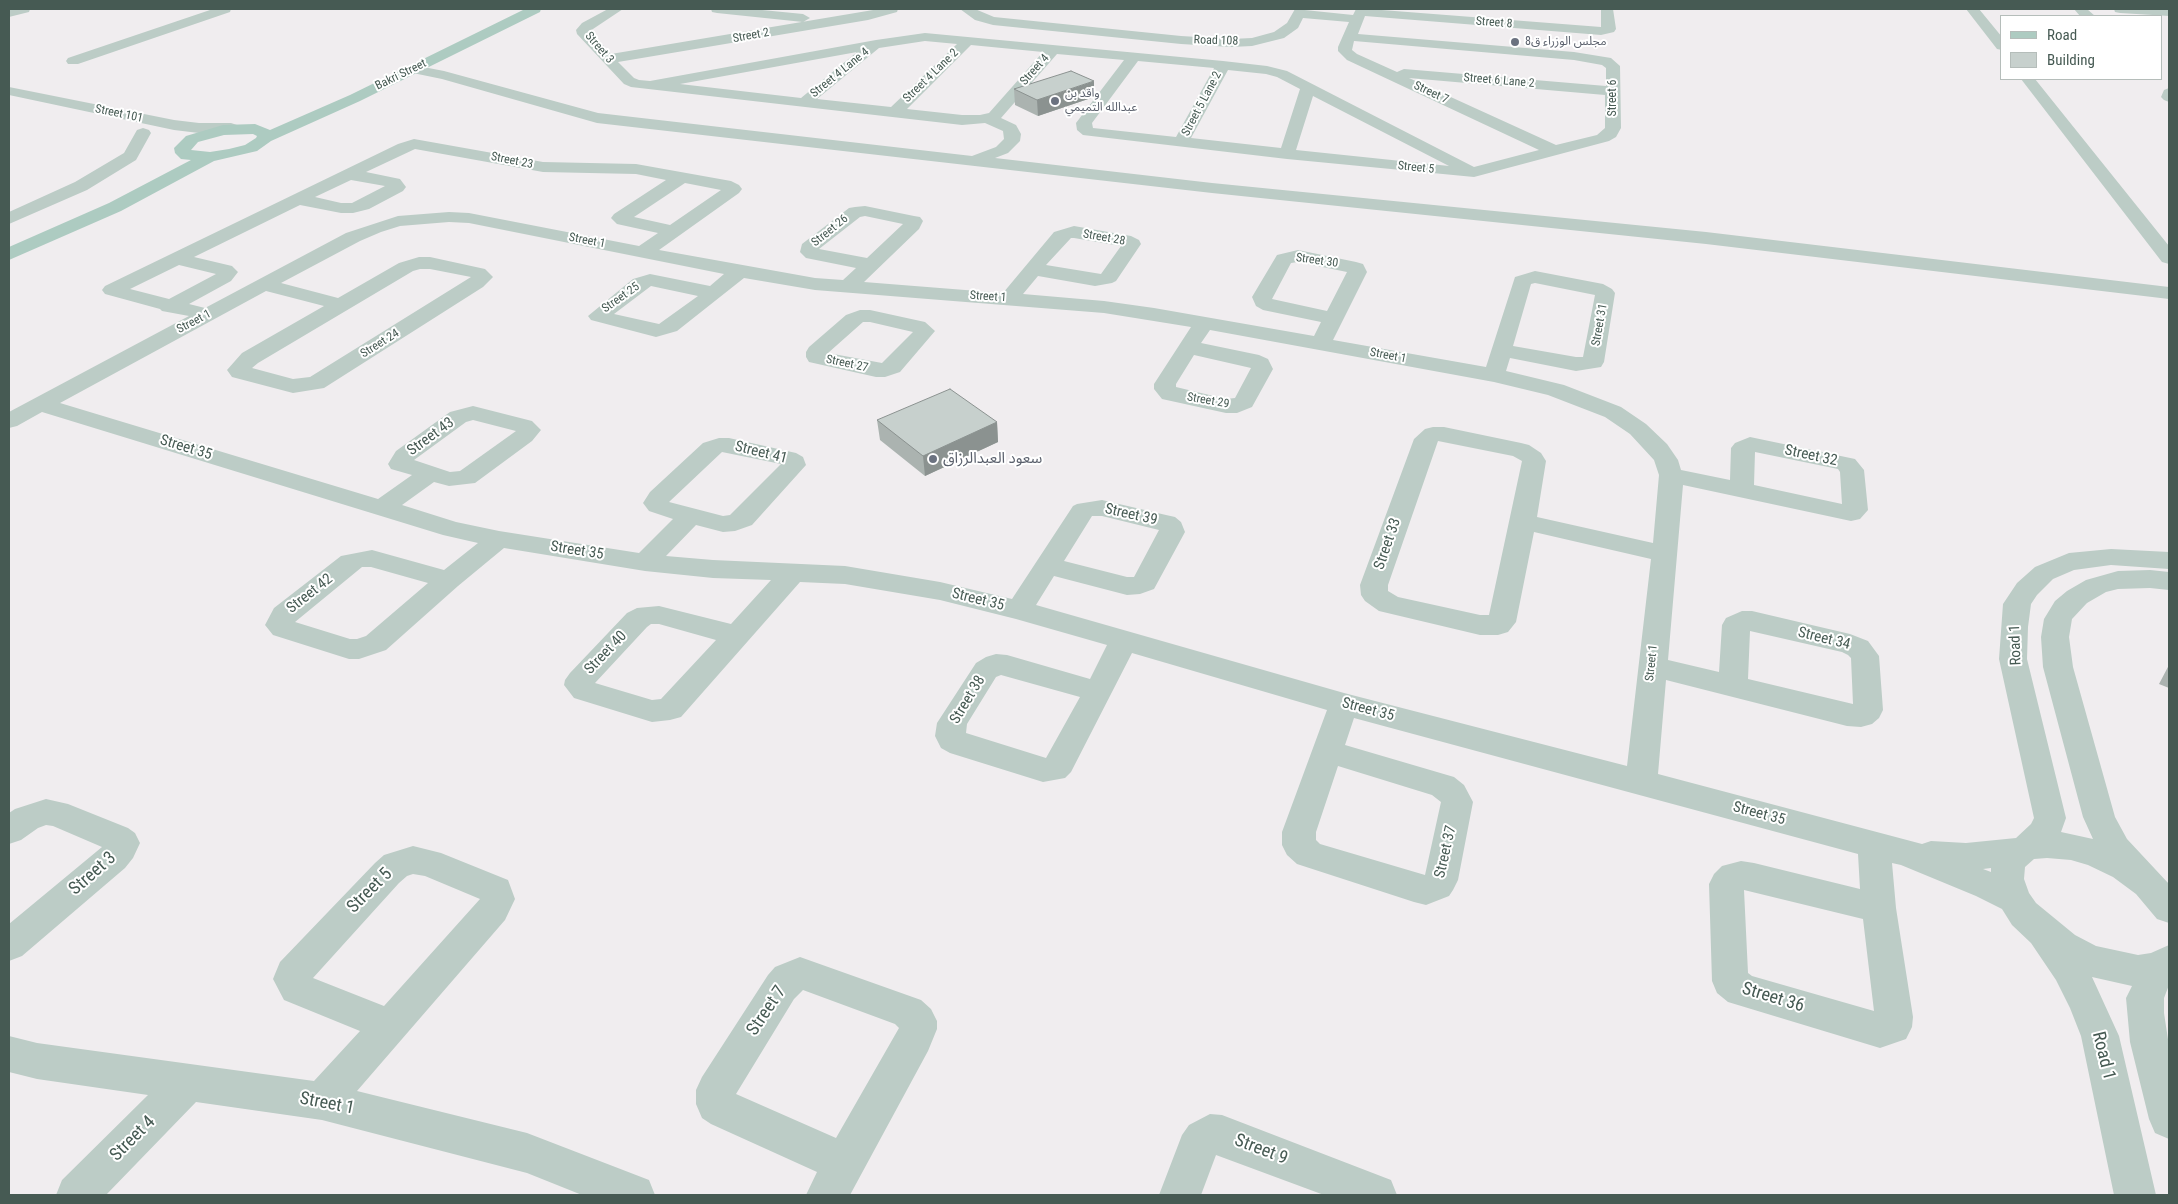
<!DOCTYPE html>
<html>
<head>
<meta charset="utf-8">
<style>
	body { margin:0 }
	#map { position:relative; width:2178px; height:1204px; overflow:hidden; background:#f0edef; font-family:"Roboto Condensed",sans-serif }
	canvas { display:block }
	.frame { position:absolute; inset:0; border:10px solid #465a53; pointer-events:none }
	.legend { position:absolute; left:2000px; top:15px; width:162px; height:65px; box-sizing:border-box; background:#fff; border:1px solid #b5bdba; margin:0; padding:6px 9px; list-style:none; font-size:15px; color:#465a53 }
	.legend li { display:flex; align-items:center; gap:10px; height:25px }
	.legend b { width:25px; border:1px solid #b5bdba }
</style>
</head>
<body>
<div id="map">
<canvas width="2178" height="1204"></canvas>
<div class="frame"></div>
<ul class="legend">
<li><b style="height:6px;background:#adcbc1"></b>Road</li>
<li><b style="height:14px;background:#c7d0cd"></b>Building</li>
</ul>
</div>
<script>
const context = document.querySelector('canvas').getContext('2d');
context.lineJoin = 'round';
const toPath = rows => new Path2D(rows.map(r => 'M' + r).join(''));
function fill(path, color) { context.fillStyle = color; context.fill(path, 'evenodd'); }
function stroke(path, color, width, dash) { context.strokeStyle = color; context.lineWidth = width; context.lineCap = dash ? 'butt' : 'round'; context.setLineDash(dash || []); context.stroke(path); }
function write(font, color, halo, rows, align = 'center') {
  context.font = font + ' "Roboto Condensed","Noto Sans Arabic",sans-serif'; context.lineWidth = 4; context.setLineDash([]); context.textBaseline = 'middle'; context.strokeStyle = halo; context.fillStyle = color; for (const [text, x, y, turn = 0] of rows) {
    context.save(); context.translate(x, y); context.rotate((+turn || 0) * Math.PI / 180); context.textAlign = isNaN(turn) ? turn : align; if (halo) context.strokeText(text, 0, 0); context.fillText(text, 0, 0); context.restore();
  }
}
fill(toPath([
	[9,9,30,9,29,12,9,17,9,9],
	[213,9,231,9,230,12,78,64,68,64,66,61,68,58,213,9],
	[608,9,623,9,590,31,611,54,879,9,898,9,897,12,868,20,618,62,634,78,639,80,650,81,876,40,925,33,1223,61,1267,66,1287,71,1474,167,1539,150,1347,60,1338,51,1338,47,1349,22,1303,18,1298,28,1284,38,1252,46,1231,47,1181,44,993,25,975,20,960,9,975,9,994,17,1181,36,1231,39,1252,38,1274,32,1287,23,1295,9,1353,15,1356,9,1369,9,1601,27,1601,9,1613,9,1616,29,1614,32,1601,35,1365,16,1358,34,1574,52,1611,58,1620,66,1621,128,1616,137,1609,141,1474,177,1287,159,1083,135,1077,130,1076,123,1124,60,1057,54,1001,118,1016,125,1021,134,1020,141,1008,153,995,158,1212,183,1706,232,2169,287,2169,299,1706,244,1212,193,597,123,442,79,408,72,406,69,408,66,413,65,444,71,598,113,972,156,996,147,1004,139,1003,131,985,123,962,125,631,87,624,84,577,34,576,30,582,23,608,9],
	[925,41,957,44,891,107,817,99,879,48,925,41],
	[1354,41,1574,60,1602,65,1606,68,1606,86,1404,69,1397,72,1357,54,1352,50,1354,41],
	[971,45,1043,52,989,113,980,115,962,115,907,109,971,45],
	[857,52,801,98,680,84,857,52],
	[1138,61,1214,68,1176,137,1093,128,1092,123,1138,61],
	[1228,70,1266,74,1277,77,1300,89,1281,148,1191,138,1228,70],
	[1409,78,1605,95,1605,128,1597,135,1556,145,1409,78],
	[1313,96,1449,166,1296,150,1313,96],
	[711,9,752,9,803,14,810,18,803,22,717,13,712,12,711,9],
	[1966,9,1979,9,2002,37,2002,50,1997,49,1966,9],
	[2074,9,2087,9,2095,16,2080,16,2074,9],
	[2114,9,2169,9,2169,16,2120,13,2115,12,2114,9],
	[2021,79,2035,79,2169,246,2169,264,2162,262,2021,79],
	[9,87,174,120,199,123,231,123,237,125,239,128,237,131,231,133,199,133,174,130,9,95,9,87],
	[2169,88,2169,102,2164,100,2161,97,2164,90,2169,88],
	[143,128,149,130,151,133,136,160,87,190,9,224,9,212,75,182,124,153,137,130,143,128],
	[414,139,543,162,636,164,731,181,739,185,742,189,739,193,659,250,815,278,843,280,856,268,806,258,800,252,802,244,849,208,855,207,865,206,914,216,920,217,923,221,919,229,864,282,1003,293,1054,232,1074,226,1131,236,1139,240,1141,244,1116,281,1112,283,1095,286,1038,276,1023,294,1104,301,1154,308,1314,336,1321,322,1263,310,1256,306,1252,297,1277,255,1298,250,1356,262,1363,264,1367,272,1333,340,1486,367,1515,277,1535,271,1603,284,1612,289,1615,293,1604,362,1601,367,1576,371,1510,358,1506,371,1564,385,1621,407,1646,424,1667,444,1678,460,1681,470,1730,480,1731,448,1735,443,1750,437,1855,459,1864,470,1868,510,1860,519,1851,521,1683,485,1668,660,1719,672,1722,625,1726,618,1742,611,1752,611,1850,634,1868,641,1879,656,1883,710,1879,718,1872,724,1861,727,1847,726,1666,680,1658,774,1922,844,1931,841,1966,843,2016,838,2031,824,2034,818,1999,659,2003,604,2017,583,2035,567,2069,553,2111,549,2169,552,2169,569,2111,565,2074,570,2053,579,2037,595,2031,604,2028,627,2027,659,2066,818,2061,832,2093,839,2083,817,2043,667,2041,637,2044,619,2055,601,2067,591,2086,580,2118,571,2150,570,2169,572,2169,590,2150,588,2118,589,2106,592,2087,603,2072,619,2069,637,2073,667,2115,817,2127,839,2169,884,2169,923,2157,919,2136,894,2113,877,2088,865,2071,860,2047,858,2034,859,2025,867,2024,879,2029,893,2036,903,2075,935,2096,946,2138,955,2151,953,2169,945,2169,985,2164,998,2164,1013,2169,1046,2169,1139,2155,1133,2149,1119,2130,1042,2126,998,2132,986,2092,977,2119,1036,2156,1195,2114,1195,2081,1036,2070,1008,2056,980,2031,943,2012,925,2002,909,1976,896,1901,865,1892,863,1896,908,1913,1017,1912,1027,1906,1039,1880,1048,1728,1002,1717,993,1712,981,1709,884,1714,874,1722,866,1741,861,1754,863,1860,889,1858,854,1354,718,1345,745,1454,777,1464,785,1473,802,1458,880,1453,890,1449,896,1426,905,1414,902,1297,864,1287,855,1282,845,1282,832,1327,710,1132,653,1071,772,1065,778,1043,782,950,753,941,748,935,736,937,723,976,663,986,657,996,654,1007,655,1090,679,1107,645,1016,619,940,600,845,584,800,582,681,717,670,720,652,722,574,698,564,685,565,680,570,673,627,613,637,608,659,606,731,624,771,580,713,578,645,571,504,548,458,586,386,650,359,659,349,659,273,635,265,625,274,608,341,556,372,550,444,570,478,543,443,535,42,412,17,426,9,428,9,412,189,316,162,311,160,309,105,294,102,290,105,286,398,144,414,139],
	[415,149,543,172,636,174,666,180,614,214,611,218,617,224,658,233,639,246,469,213,449,212,398,216,346,233,205,308,189,304,231,281,238,272,232,266,194,257,300,205,341,213,353,213,369,209,403,191,406,187,400,179,366,172,415,149],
	[351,180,385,186,352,203,341,203,315,197,351,180],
	[685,183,721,190,670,225,634,217,685,183],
	[865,216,903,224,867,258,819,249,860,217,865,216],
	[449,222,469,223,724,274,710,286,650,274,633,279,588,316,591,320,656,337,677,331,744,278,815,290,1104,313,1191,327,1154,384,1154,389,1162,399,1226,413,1237,413,1252,407,1273,369,1268,359,1259,355,1201,343,1210,330,1494,382,1548,395,1605,417,1630,434,1654,460,1659,475,1653,543,1537,517,1546,461,1541,453,1529,445,1521,443,1444,427,1433,427,1425,429,1414,439,1360,585,1361,595,1365,601,1379,611,1480,635,1498,635,1508,632,1516,622,1534,532,1651,559,1627,766,1344,693,1036,605,1054,576,1127,595,1140,594,1154,589,1185,532,1181,522,1175,517,1166,515,1102,500,1077,504,1073,506,1012,599,940,582,845,566,713,560,666,556,696,525,723,532,735,531,752,525,806,465,803,457,796,453,729,438,719,438,703,443,650,492,643,503,649,511,673,519,639,553,499,531,456,522,402,505,434,482,449,486,475,483,532,441,541,430,532,421,473,406,450,412,396,451,388,464,391,469,412,475,378,499,60,403,266,291,324,306,242,353,227,370,232,377,293,393,324,388,483,287,493,277,485,269,430,257,419,257,399,263,338,298,281,283,360,241,381,232,400,226,449,222],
	[1071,238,1074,238,1121,246,1101,274,1046,265,1071,238],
	[1298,262,1347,272,1327,311,1272,299,1291,263,1298,262],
	[179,265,216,274,169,299,130,289,179,265],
	[420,269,430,269,471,277,310,377,293,379,252,368,258,363,413,271,420,269],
	[1535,283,1595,295,1583,357,1576,357,1513,346,1531,284,1535,283],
	[651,286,698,296,659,324,614,314,651,286],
	[1194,355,1251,368,1235,398,1226,399,1176,387,1176,384,1194,355],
	[473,420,516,431,460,471,450,472,414,460,466,422,473,420],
	[1438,441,1513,456,1522,461,1489,615,1480,615,1398,597,1388,591,1388,585,1438,441],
	[722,452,781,464,730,515,723,516,669,502,722,452],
	[1755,452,1838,469,1840,472,1842,504,1754,485,1755,452],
	[1092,516,1102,516,1159,530,1134,577,1127,577,1064,561,1092,516],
	[362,567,371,567,428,583,366,636,357,639,350,639,295,622,362,567],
	[651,624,659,624,716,640,661,699,652,700,595,683,647,627,651,624],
	[1750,631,1842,652,1848,655,1851,658,1853,704,1748,679,1750,631],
	[1001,675,1080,697,1046,758,966,733,967,724,996,677,1001,675],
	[1338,766,1432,795,1441,802,1425,875,1320,844,1316,840,1316,832,1338,766],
	[1991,868,1991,872,1983,869,1991,868],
	[1744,890,1863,919,1874,1011,1752,976,1748,973,1744,890],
	[860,310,870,310,925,322,935,331,900,372,885,377,876,377,809,362,806,357,806,352,809,347,846,315,860,310],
	[863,322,870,322,913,332,882,363,828,353,863,322],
	[46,799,68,804,128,828,135,833,140,843,133,858,125,868,22,956,9,961,9,924,102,847,53,826,46,825,38,828,21,840,9,844,9,813,15,809,46,799],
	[413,846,441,853,508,880,515,899,505,920,357,1091,527,1133,649,1180,655,1195,582,1195,527,1173,322,1120,196,1102,106,1195,56,1195,62,1180,148,1095,37,1079,9,1072,9,1036,37,1043,314,1081,360,1031,284,1000,273,979,275,974,280,962,375,863,384,855,413,846],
	[413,874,425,876,480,899,384,1006,313,978,399,883,407,876,413,874],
	[800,957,921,1000,931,1009,937,1021,937,1029,928,1051,850,1195,806,1195,817,1172,711,1124,702,1118,696,1104,696,1090,702,1077,768,975,775,967,800,957],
	[803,990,895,1024,899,1028,836,1138,736,1094,794,999,803,990],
	[1210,1114,1222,1115,1391,1180,1397,1195,1324,1195,1216,1155,1201,1195,1159,1195,1182,1135,1189,1125,1210,1114]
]), '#bcccc6');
fill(toPath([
	[525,9,541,9,540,12,360,101,271,141,257,151,214,161,121,211,9,260,9,247,109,203,191,160,181,159,175,153,174,148,186,136,223,125,255,124,270,130,350,95,525,9],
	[253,134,257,136,256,138,245,145,229,149,210,152,191,150,198,142,224,135,253,134]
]), '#adcbc1');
fill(toPath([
	[1014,89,1094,97,1038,116,1015,105],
	[877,420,997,422,998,442,925,476,880,440],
	[2169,665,2169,688,2159,684]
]), '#abb3b0');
fill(toPath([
	[1094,81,1094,97,1038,116,1037,100],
	[997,422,998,442,925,476,923,456]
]), '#8b9290');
const building = toPath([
	[1071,71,1094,81,1037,100,1014,89,1071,71],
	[950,389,997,422,923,456,877,420,950,389]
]);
fill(building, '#c7d0cd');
stroke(building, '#8b9290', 1);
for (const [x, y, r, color] of [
	[1515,42,5,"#6b7280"],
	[1055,101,5,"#6b7280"],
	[933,459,5,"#6b7280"]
]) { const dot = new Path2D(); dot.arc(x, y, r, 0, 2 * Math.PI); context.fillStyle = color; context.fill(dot); stroke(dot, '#fff', 2); }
write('12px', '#465a53', '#fff', [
	["Street 8",1494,23,5],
	["Street 2",751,36,-10],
	["Road 108",1216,41,2],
	["Street 3",599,48,49],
	["Street 4",1035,70,-48],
	["Street 4 Lane 4",840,73,-39],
	["Bakri Street",401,75,-26],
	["Street 4 Lane 2",931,76,-44],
	["Street 6 Lane 2",1499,81,5],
	["Street 7",1431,93,25],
	["Street 6",1613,98,-90],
	["Street 5 Lane 2",1202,104,-62],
	["Street 101",119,114,12],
	["Street 23",512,161,11],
	["Street 5",1416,168,6],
	["Street 26",830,231,-39],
	["Street 28",1104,238,10],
	["Street 1",587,241,11],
	["Street 30",1317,261,8],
	["Street 1",988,297,4],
	["Street 25",621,298,-35],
	["Street 1",194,322,-28],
	["Street 31",1600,325,-80],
	["Street 24",380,344,-32],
	["Street 1",1388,356,11],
	["Street 27",847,364,12],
	["Street 29",1208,401,10],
	["Street 1",1652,663,-84]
]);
write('12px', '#5b616d', '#fff', [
	["مجلس الوزراء ق8",1525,42],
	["واقد بن",1065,94],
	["عبدالله التميمي",1065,108]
], 'left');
write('15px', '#465a53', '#fff', [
	["Street 43",431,437,-36],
	["Street 35",186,448,17],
	["Street 41",761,453,14],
	["Street 32",1811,456,12],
	["Street 39",1131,515,13],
	["Street 33",1388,544,-71],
	["Street 35",577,551,9],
	["Street 42",310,594,-38],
	["Street 35",978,600,14],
	["Street 34",1824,639,14],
	["Road 1",2016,645,-92],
	["Street 40",606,653,-46],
	["Street 38",968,700,-59],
	["Street 35",1368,710,15],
	["Street 35",1759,814,15],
	["Street 37",1446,852,-77]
]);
write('15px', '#5b616d', '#fff', [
	["سعود العبدالرزاق",943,459]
], 'left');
write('18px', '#465a53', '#fff', [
	["Street 3",93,874,-41],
	["Street 5",370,891,-45],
	["Street 36",1773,998,17],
	["Street 7",767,1011,-56],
	["Road 1",2103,1056,76],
	["Street 1",327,1104,11],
	["Street 4",133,1139,-45],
	["Street 9",1261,1150,21]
]);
</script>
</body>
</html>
